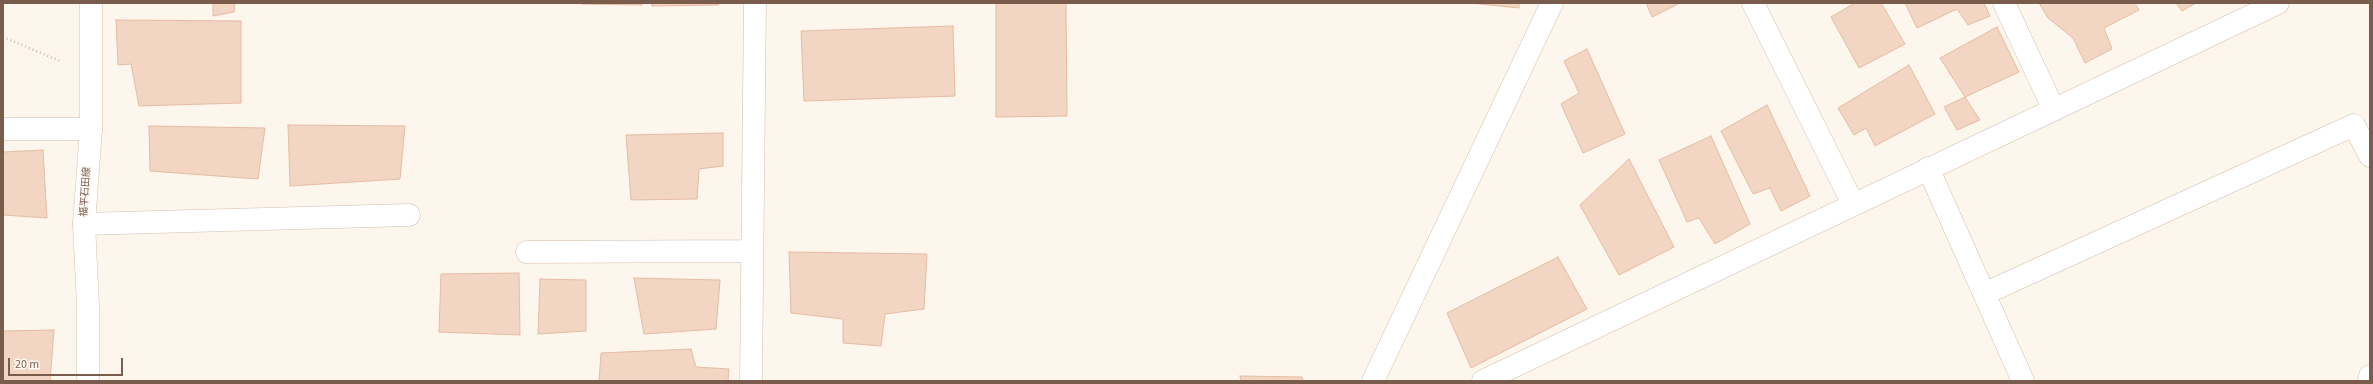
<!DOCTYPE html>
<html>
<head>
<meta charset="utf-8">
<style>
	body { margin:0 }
	#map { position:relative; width:2373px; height:384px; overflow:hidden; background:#fdf6ec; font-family:"Source Sans 3",sans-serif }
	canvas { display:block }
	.frame { position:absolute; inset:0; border:4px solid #7a5c4d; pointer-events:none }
	.scale { position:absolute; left:8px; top:358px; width:115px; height:18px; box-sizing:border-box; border:2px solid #7a5c4d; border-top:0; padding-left:5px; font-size:12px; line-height:14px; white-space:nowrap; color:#7a5c4d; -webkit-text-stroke:3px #fffaf3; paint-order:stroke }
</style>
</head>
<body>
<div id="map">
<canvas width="2373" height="384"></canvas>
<div class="frame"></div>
<div class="scale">20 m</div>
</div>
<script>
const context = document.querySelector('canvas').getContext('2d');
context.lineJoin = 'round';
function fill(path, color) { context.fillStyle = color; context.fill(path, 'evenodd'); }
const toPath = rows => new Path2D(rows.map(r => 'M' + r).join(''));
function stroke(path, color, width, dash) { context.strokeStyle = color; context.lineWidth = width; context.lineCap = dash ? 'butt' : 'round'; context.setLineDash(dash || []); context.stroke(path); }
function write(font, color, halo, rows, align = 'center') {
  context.font = font + ' "Source Sans 3","Noto Sans JP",sans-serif'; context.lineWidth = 3; context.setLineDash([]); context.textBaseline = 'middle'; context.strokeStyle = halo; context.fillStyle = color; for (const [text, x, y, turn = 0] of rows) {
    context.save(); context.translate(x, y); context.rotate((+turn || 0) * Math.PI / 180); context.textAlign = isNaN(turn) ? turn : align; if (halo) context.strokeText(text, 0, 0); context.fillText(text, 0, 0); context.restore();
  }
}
const building = toPath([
	[213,3,235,3,234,12,213,16,213,3],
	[581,3,642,3,642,5,581,4,581,3],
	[651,3,718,3,719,5,652,6,651,3],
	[996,3,1066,3,1067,116,996,117,996,3],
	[1470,3,1519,3,1519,8,1470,3],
	[1646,3,1680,3,1652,17,1646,3],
	[1855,3,1881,3,1905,44,1859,68,1831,17,1855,3],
	[1905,3,1984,3,1990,16,1968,25,1957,9,1917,28,1905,3],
	[2039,3,2135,3,2139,10,2104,28,2112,49,2085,63,2073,38,2048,18,2039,3],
	[2176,3,2196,3,2182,11,2176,3],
	[116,20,241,21,241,103,139,106,131,64,118,65,116,20],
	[953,26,955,96,804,101,801,31,953,26],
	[1997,27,2019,72,1965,97,1940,58,1997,27],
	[1587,49,1625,134,1583,153,1561,104,1579,93,1564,61,1587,49],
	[1909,65,1935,114,1875,146,1866,128,1854,135,1838,108,1909,65],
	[1965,97,1980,120,1957,130,1944,107,1965,97],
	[1767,105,1810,196,1781,211,1770,188,1753,194,1721,131,1767,105],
	[288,125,405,126,400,179,290,186,288,125],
	[149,126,265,128,258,179,150,171,149,126],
	[723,133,723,166,699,169,697,199,631,200,626,135,723,133],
	[1711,136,1750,224,1715,244,1699,218,1687,222,1659,160,1711,136],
	[43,150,47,218,3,215,3,152,43,150],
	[1629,159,1674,247,1619,275,1580,205,1629,159],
	[789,252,927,254,924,309,885,314,881,346,843,343,843,319,791,313,789,252],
	[1558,257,1587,309,1471,368,1447,313,1558,257],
	[519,273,520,335,439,332,441,274,519,273],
	[634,278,720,280,716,329,644,334,634,278],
	[540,279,586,280,586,331,538,334,540,279],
	[54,330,50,381,3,381,3,331,54,330],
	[691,349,696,367,729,369,728,381,599,381,601,353,691,349],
	[1240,376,1302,377,1303,381,1241,381,1240,376]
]);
fill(building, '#f3d5c3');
stroke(building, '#e6bba3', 1);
const street = toPath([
	[1753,3,1853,204],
	[2004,3,2054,110],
	[3,129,91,129],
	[1928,168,2023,381],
	[84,224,409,215],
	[527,252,752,251],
	[1984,294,2354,125,2370,156],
	[751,381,755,3],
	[1483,381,2278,3],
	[2369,381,2370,376]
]);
const secondary = toPath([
	[88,381,88,306,84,224,91,129,91,3],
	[1373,381,1552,3]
]);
stroke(street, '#d1beb0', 23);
stroke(secondary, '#d6c0b0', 23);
stroke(toPath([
	[3,37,60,61]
]), '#d9b8a5', 2.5, [1, 3]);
stroke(street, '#fff', 22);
stroke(secondary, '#fff', 22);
write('10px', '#7a5c4d', '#fffaf3', [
	["福平石田線",86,192,-86]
]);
</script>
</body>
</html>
